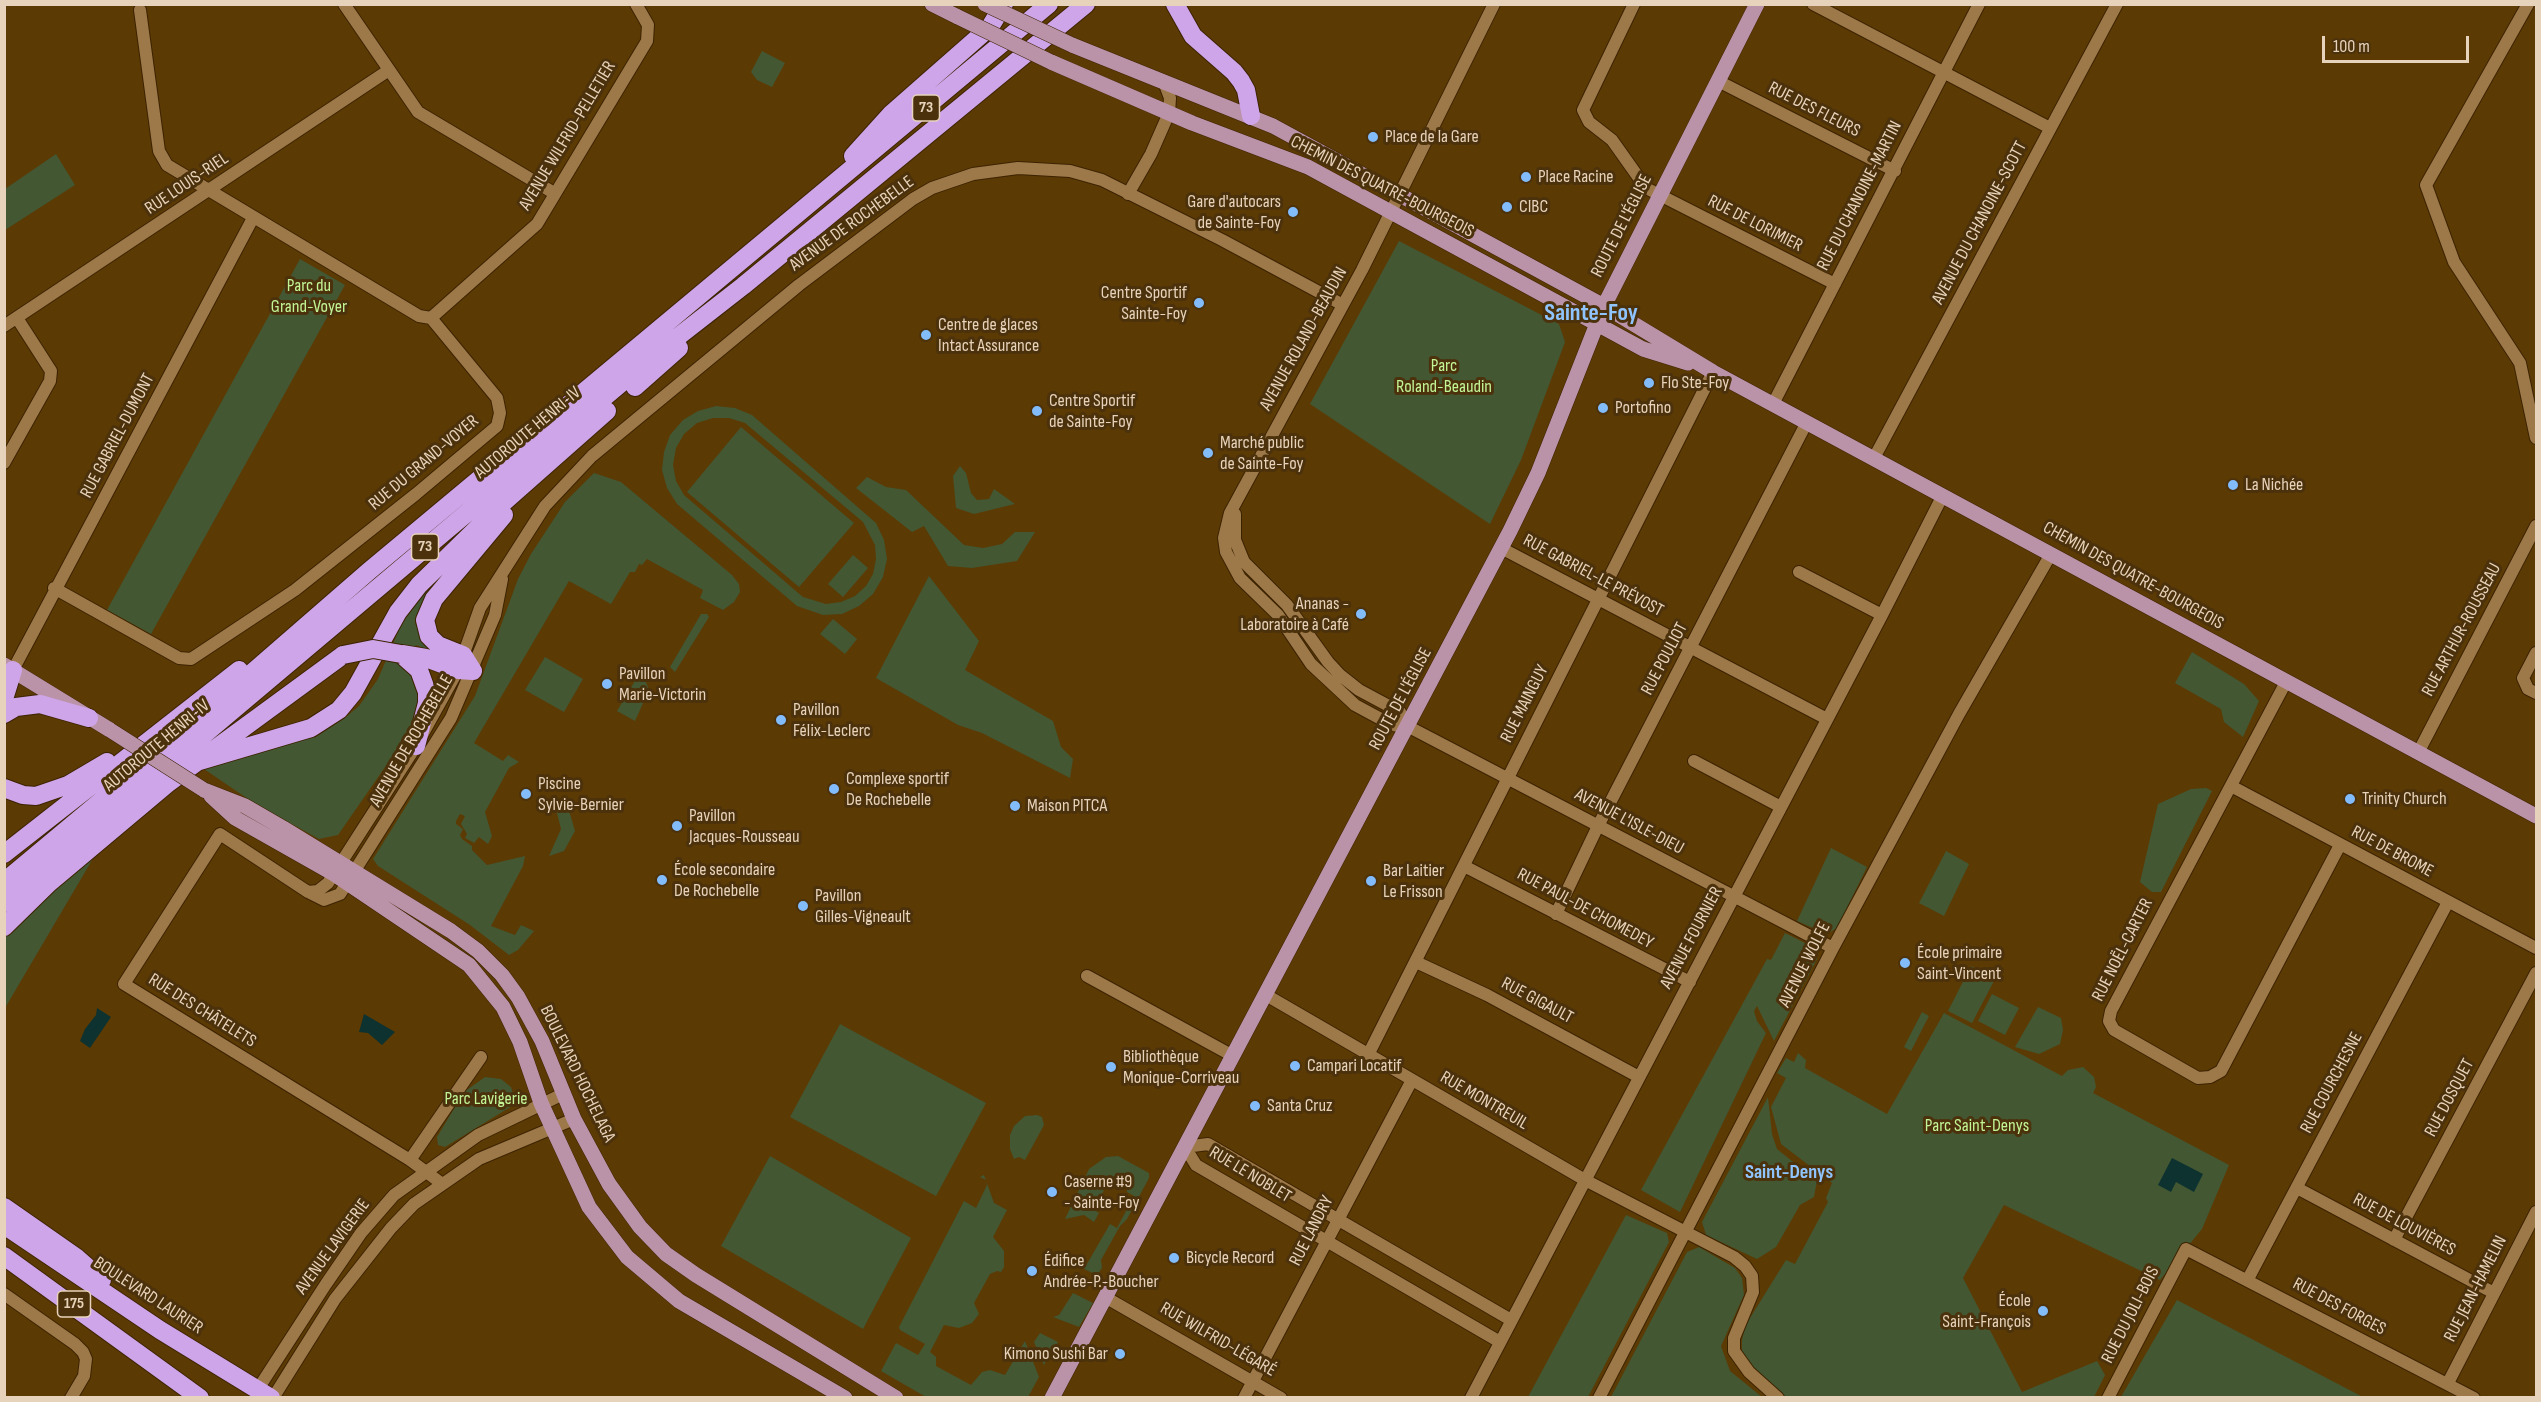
<!DOCTYPE html>
<html>
<head>
<meta charset="utf-8">
<style>
	body { margin:0 }
	#map { position:relative; width:2541px; height:1402px; overflow:hidden; background:#5c3a04; font-family:"Sofia Sans Condensed",sans-serif }
	canvas { display:block }
	.frame { position:absolute; inset:0; border:6px solid #e7d3bb; pointer-events:none }
	.scale { position:absolute; left:2322px; top:36px; width:147px; height:27px; box-sizing:border-box; border:3px solid #e7d3bb; border-top:0; padding-left:8px; font-size:18px; line-height:21px; white-space:nowrap; color:#e7d3bb; -webkit-text-stroke:4px #4c320c; paint-order:stroke }
</style>
</head>
<body>
<div id="map">
<canvas width="2541" height="1402"></canvas>
<div class="frame"></div>
<div class="scale">100 m</div>
</div>
<script>
const context = document.querySelector('canvas').getContext('2d');
context.lineJoin = 'round';
function fill(path, color) { context.fillStyle = color; context.fill(path, 'evenodd'); }
const toPath = rows => new Path2D(rows.map(r => 'M' + r).join(''));
function stroke(path, color, width, dash) { context.strokeStyle = color; context.lineWidth = width; context.lineCap = dash ? 'butt' : 'round'; context.setLineDash(dash || []); context.stroke(path); }
function write(font, color, halo, rows, align = 'center') {
  context.font = font + ' "Sofia Sans Condensed",sans-serif'; context.lineWidth = 6; context.setLineDash([]); context.textBaseline = 'middle'; context.strokeStyle = halo; context.fillStyle = color; for (const [text, x, y, turn = 0] of rows) {
    context.save(); context.translate(x, y); context.rotate((+turn || 0) * Math.PI / 180); context.textAlign = isNaN(turn) ? turn : align; if (halo) context.strokeText(text, 0, 0); context.fillText(text, 0, 0); context.restore();
  }
}
fill(toPath([
	[762,51,785,63,772,87,757,80,751,72],
	[56,154,75,185,5,230,5,189],
	[1399,241,1559,324,1565,342,1521,460,1490,524,1310,404],
	[300,259,345,285,151,634,107,610],
	[716,406,735,408,752,415,876,523,884,540,887,559,883,577,873,594,859,606,842,614,823,615,797,606,677,504,667,488,662,470,664,452,670,435,683,420,698,411],
	[713,418,729,418,745,423,863,522,875,545,876,559,873,574,866,586,855,596,841,602,826,604,803,597,684,495,676,481,673,465,676,448,684,434,697,423],
	[741,427,854,523,799,587,687,492],
	[960,466,966,473,971,493,977,500,989,499,994,489,1015,504,974,514,956,508,953,476],
	[594,473,621,482,732,575,739,584,740,592,734,602,723,610,700,598,703,590,647,559,642,565,639,564,635,572,630,572,611,604,569,581,474,743,503,761,508,755,519,762,509,768,485,812,492,836,488,844,479,837,474,843,465,838,467,834,461,824,465,816,460,814,456,821,456,824,463,829,460,835,462,839,472,846,472,850,487,865,525,856,523,866,491,926,515,935,521,925,534,931,518,950,509,955,470,925,378,866,373,859,475,696,518,579,531,554,565,502],
	[867,477,886,487,906,490,964,545,983,548,1002,544,1015,532,1035,532,1017,561,972,568,948,566,924,526,912,532,856,488],
	[853,555,868,568,843,597,828,584],
	[456,562,423,603,416,617,415,623,423,639,438,654,416,645,406,667,412,672,421,691,419,711,390,760,338,835,319,839,254,803,204,769,243,756,317,736,346,717,359,706,378,679,401,625,426,588],
	[929,576,979,641,965,670,1053,721,1061,747,1073,759,1070,778,982,733,958,725,876,678],
	[701,614,707,614,709,617,675,672,670,667],
	[833,619,857,639,845,654,820,634],
	[2192,652,2244,684,2259,701,2243,737,2224,722,2221,709,2175,683],
	[545,657,583,679,564,712,525,690],
	[639,674,645,680,649,690,635,721,617,711],
	[2206,788,2212,791,2161,892,2152,892,2140,882,2158,804,2191,789],
	[568,807,575,831,564,851,549,856,561,829,556,809],
	[108,833,5,1008,5,927],
	[1831,848,1867,867,1837,928,1827,934,1797,921],
	[1946,851,1969,864,1944,916,1919,903],
	[1785,933,1815,948,1817,959,1774,1041,1757,1006,1754,1011,1757,1021,1766,1033,1680,1212,1641,1190,1767,959,1771,960],
	[1971,966,1995,979,1972,1023,1948,1011],
	[1992,994,2019,1008,2005,1035,1978,1021],
	[2038,1007,2061,1018,2063,1030,2060,1044,2039,1054,2015,1047],
	[1922,1012,1929,1016,1911,1051,1904,1047],
	[1944,1013,2062,1076,2068,1070,2083,1067,2094,1077,2096,1087,2093,1093,2229,1165,2202,1229,2160,1280,2004,1205,1963,1278,2022,1392,2097,1361,2105,1375,2094,1397,1784,1397,1754,1373,1742,1352,1742,1340,1745,1326,1786,1260,1795,1264,1828,1202,1826,1198,1832,1183,1781,1144,1771,1107,1786,1078,1777,1073,1786,1058,1794,1062,1798,1053,1806,1060,1805,1068,1887,1114],
	[840,1024,986,1103,936,1196,790,1117],
	[485,1077,501,1079,511,1087,515,1100,512,1106,445,1147,438,1145,437,1137,464,1092],
	[1768,1097,1772,1134,1777,1149,1817,1181,1814,1197,1800,1205,1776,1247,1757,1259,1706,1235,1702,1222],
	[1037,1115,1042,1117,1044,1125,1025,1160,1019,1157,1014,1159,1010,1149,1010,1135,1014,1126,1025,1116],
	[770,1156,911,1238,863,1329,721,1246],
	[1118,1156,1149,1173,1149,1178,1127,1219,1120,1226,1101,1260,1102,1268,1097,1275,1084,1269,1110,1224,1117,1228,1134,1196,1127,1192,1126,1183,1116,1185,1108,1182,1094,1210,1099,1213,1094,1222,1084,1215,1065,1219,1089,1169,1106,1157],
	[984,1175,994,1203,1007,1210,993,1237,1004,1251,1004,1267,1001,1272,997,1271,990,1274,974,1303,979,1314,972,1323,959,1328,944,1325,930,1352,936,1357,936,1366,971,1385,982,1372,990,1370,1005,1375,1025,1341,1039,1377,1028,1397,926,1397,881,1371,896,1343,918,1355,925,1344,900,1330,899,1327,964,1201,976,1208,987,1185,986,1180,980,1177],
	[1626,1215,1667,1233,1669,1242,1588,1397,1528,1397],
	[1699,1247,1735,1268,1742,1278,1744,1295,1721,1346,1730,1371,1762,1397,1611,1397,1687,1252],
	[1073,1293,1093,1303,1079,1327,1053,1317,1059,1315],
	[2177,1300,2363,1397,2121,1397],
	[1040,1333,1058,1342,1044,1365,1034,1342]
]), '#435732');
fill(toPath([
	[97,1008,111,1017,90,1048,80,1041,85,1029,96,1015],
	[364,1014,395,1032,382,1045,368,1033,359,1032],
	[2172,1158,2203,1174,2194,1192,2176,1182,2171,1192,2158,1185]
]), '#0d3230');
const minor = toPath([
	[344,4,418,112,554,193],
	[1494,4,1362,270,1230,513,1224,538,1226,552,1240,578,1278,615,1311,664,1355,705,1392,725,1409,727,1833,948],
	[1634,4,1583,110,1589,122,1612,140,1646,188,1835,284],
	[1813,4,2050,128],
	[2528,4,2426,185,2454,262,2520,363,2536,438],
	[1718,81,1895,171],
	[1128,194,1151,154,1169,113,1170,98,1164,82],
	[431,318,537,224,647,41,648,25,636,4],
	[4,326,389,70],
	[1773,404,1979,4],
	[1874,458,2117,4],
	[4,463,50,381,51,371,17,318],
	[1235,514,1235,540,1244,562,1287,605,1328,662,1340,675,1359,690,1400,712,1409,727],
	[1501,548,1827,719],
	[1799,572,1882,615],
	[54,588,179,658,191,659,295,590,416,494,497,426,500,413,497,398,431,318,419,316,167,165,159,151,140,10],
	[2536,653,2523,678,2528,689,2536,693],
	[13,670,253,218],
	[2286,682,2111,1011,2109,1021,2114,1030,2198,1078,2210,1077,2221,1071,2340,845],
	[2419,751,2536,526],
	[1694,761,1781,807],
	[2231,786,2536,948],
	[1464,866,1690,982],
	[308,892,318,891,328,883,416,746,458,670,480,608,545,506,592,456,799,285,913,199,932,188,973,174,1018,168,1070,171,1102,180,1222,240,1343,305],
	[1556,914,1598,826,1807,422],
	[1416,962,1487,995,1639,1077],
	[1087,976,1233,1056],
	[1266,995,1585,1180,1734,1257,1745,1266,1752,1276,1753,1292,1734,1338,1734,1351,1749,1372,1778,1398],
	[1369,1053,1713,372],
	[410,1160,481,1057],
	[441,1183,410,1160,124,984,220,834,308,892,324,900,340,894,451,718,495,615,502,579],
	[2297,1188,2494,1293],
	[2394,1240,2536,973],
	[2248,1279,2448,902],
	[4,1294,75,1344,83,1352,86,1359,84,1376,71,1398],
	[1105,1297,1281,1398],
	[1500,1342,1196,1165,1185,1147,1208,1144,1511,1320],
	[2448,1383,2536,1212],
	[256,1396,258,1389,326,1284,361,1233,394,1195,478,1135,563,1094],
	[273,1398,335,1299,391,1228,414,1204,479,1159,574,1119],
	[1244,1398,1412,1080],
	[1471,1398,1882,615,1943,495],
	[1599,1398,1833,948,1959,714,2051,554],
	[2108,1398,2186,1249,2474,1398]
]);
const major = toPath([
	[932,4,958,17],
	[1072,45,1273,126,1604,306,1713,372,2536,816],
	[1051,62,1192,123,1308,167,1643,349,1688,363],
	[4,665,110,730],
	[204,790,245,806,283,828,451,931,478,951,502,975,518,997,542,1041,574,1119,609,1184,640,1227,666,1254,696,1275,896,1398],
	[211,796,235,818,334,874,469,965,503,1007,520,1042,541,1103,589,1207,627,1257,679,1301,845,1398],
	[1052,1398,1510,531,1538,473,1604,306,1757,4]
]);
const highway = toPath([
	[1175,4,1193,36,1234,72,1241,81,1246,90,1251,116],
	[853,156,891,114,990,27,1004,4],
	[635,387,679,348],
	[401,654,419,670,427,692,427,703,416,746],
	[402,654,426,658,458,670,473,671],
	[473,671,463,655,438,645,429,636,425,620,434,599,504,515],
	[4,699,13,670],
	[4,714,16,707,40,704,89,718],
	[196,762,311,728,339,710,353,693,398,612,419,585,504,502,607,411],
	[4,788,23,795,36,796,68,785,107,762],
	[4,854,239,670],
	[4,882,192,725,369,571,1049,4],
	[4,903,652,357,743,286,1086,4],
	[4,927,49,883,167,784,343,655],
	[4,1207,77,1258,102,1280],
	[4,1225,160,1330,271,1398],
	[4,1256,200,1398]
]);
stroke(minor, '#3c2300', 14);
stroke(major, '#3c2300', 16);
stroke(highway, '#3c2300', 20);
stroke(minor, '#9d7848', 12);
stroke(major, '#bb93a9', 15);
stroke(highway, '#cfa5ea', 18);
const majorBridge = toPath([
	[985,4,1072,45],
	[958,17,1051,62],
	[110,730,204,790]
]);
const highwayBridge = toPath([
	[343,655,373,649,401,654]
]);
stroke(majorBridge, '#3c2300', 16, []);
stroke(highwayBridge, '#3c2300', 20, []);
stroke(majorBridge, '#bb93a9', 15);
stroke(highwayBridge, '#cfa5ea', 18);
for (const [x, y, r, color] of [
	[1373,137,6,"#83bcfb"],
	[1526,177,6,"#83bcfb"],
	[1507,207,6,"#83bcfb"],
	[1293,212,6,"#83bcfb"],
	[1199,303,6,"#83bcfb"],
	[926,335,6,"#83bcfb"],
	[1649,383,6,"#83bcfb"],
	[1603,408,6,"#83bcfb"],
	[1037,411,6,"#83bcfb"],
	[1208,453,6,"#83bcfb"],
	[2233,485,6,"#83bcfb"],
	[1361,614,6,"#83bcfb"],
	[607,684,6,"#83bcfb"],
	[781,720,6,"#83bcfb"],
	[834,789,6,"#83bcfb"],
	[526,794,6,"#83bcfb"],
	[2350,799,6,"#83bcfb"],
	[1015,806,6,"#83bcfb"],
	[677,826,6,"#83bcfb"],
	[662,880,6,"#83bcfb"],
	[1371,881,6,"#83bcfb"],
	[803,906,6,"#83bcfb"],
	[1905,963,6,"#83bcfb"],
	[1295,1066,6,"#83bcfb"],
	[1111,1067,6,"#83bcfb"],
	[1255,1106,6,"#83bcfb"],
	[1052,1192,6,"#83bcfb"],
	[1174,1258,6,"#83bcfb"],
	[1032,1271,6,"#83bcfb"],
	[2043,1311,6,"#83bcfb"],
	[1120,1354,6,"#83bcfb"]
]) { const dot = new Path2D(); dot.arc(x, y, r, 0, 2 * Math.PI); context.fillStyle = color; context.fill(dot); stroke(dot, '#4c320c', 2); }
for (const [x, y, w] of [
	[926,108,27],
	[425,547,27],
	[74,1304,33]
]) { const box = new Path2D(); box.roundRect(x - w / 2, y - 13, w, 26, 4.5); context.fillStyle = '#4c320c'; context.fill(box); stroke(box, '#e7d3bb', 1.5); }
write('bold 16px', '#e7d3bb', null, [
	["73",926,108],
	["73",425,547],
	["175",74,1304]
]);
write('18px', '#e7d3bb', '#4c320c', [
	["RUE DES FLEURS",1814,110,27],
	["AVENUE WILFRID-PELLETIER",568,136,-59],
	["RUE LOUIS-RIEL",187,184,-34],
	["CHEMIN DES QUATRE-BOURGEOIS",1382,187,27],
	["RUE DU CHANOINE-MARTIN",1860,196,-63],
	["AVENUE DU CHANOINE-SCOTT",1980,223,-62],
	["AVENUE DE ROCHEBELLE",852,224,-36],
	["RUE DE LORIMIER",1755,224,27],
	["ROUTE DE L'ÉGLISE",1622,226,-63],
	["AVENUE ROLAND-BEAUDIN",1304,339,-61],
	["AUTOROUTE HENRI-IV",528,433,-40],
	["RUE GABRIEL-DUMONT",118,436,-62],
	["RUE DU GRAND-VOYER",424,463,-40],
	["RUE GABRIEL-LE PRÉVOST",1593,576,28],
	["CHEMIN DES QUATRE-BOURGEOIS",2133,576,29],
	["RUE ARTHUR-ROUSSEAU",2462,630,-62],
	["RUE POULIOT",1665,659,-62],
	["ROUTE DE L'ÉGLISE",1401,699,-62],
	["RUE MAINGUY",1525,704,-63],
	["AVENUE DE ROCHEBELLE",412,741,-60],
	["AUTOROUTE HENRI-IV",157,746,-40],
	["AVENUE L'ISLE-DIEU",1629,822,28],
	["RUE DE BROME",2392,852,28],
	["RUE PAUL-DE CHOMEDEY",1585,909,28],
	["AVENUE FOURNIER",1692,938,-62],
	["RUE NOËL-CARTER",2123,950,-63],
	["AVENUE WOLFE",1805,965,-63],
	["RUE GIGAULT",1537,1001,28],
	["RUE DES CHÂTELETS",202,1011,32],
	["BOULEVARD HOCHELAGA",577,1074,64],
	["RUE COURCHESNE",2332,1083,-62],
	["RUE DOSQUET",2450,1098,-62],
	["RUE MONTREUIL",1484,1101,30],
	["RUE LE NOBLET",1250,1175,31],
	["RUE DE LOUVIÈRES",2404,1225,28],
	["RUE LANDRY",1312,1231,-63],
	["AVENUE LAVIGERIE",333,1247,-54],
	["RUE JEAN-HAMELIN",2476,1289,-63],
	["BOULEVARD LAURIER",148,1296,33],
	["RUE DES FORGES",2339,1307,28],
	["RUE DU JOLI-BOIS",2131,1315,-63],
	["RUE WILFRID-LÉGARÉ",1218,1340,30]
]);
write('18px', '#e7d3bb', '#4c320c', [
	["Place de la Gare",1385,137],
	["Place Racine",1538,177],
	["Gare d'autocars",1281,202,"right"],
	["de Sainte-Foy",1281,223,"right"],
	["CIBC",1519,207],
	["Centre Sportif",1187,293,"right"],
	["Sainte-Foy",1187,314,"right"],
	["Centre de glaces",938,325],
	["Intact Assurance",938,346],
	["Flo Ste-Foy",1661,383],
	["Centre Sportif",1049,401],
	["de Sainte-Foy",1049,422],
	["Portofino",1615,408],
	["Marché public",1220,443],
	["de Sainte-Foy",1220,464],
	["La Nichée",2245,485],
	["Ananas -",1349,604,"right"],
	["Laboratoire à Café",1349,625,"right"],
	["Pavillon",619,674],
	["Marie-Victorin",619,695],
	["Pavillon",793,710],
	["Félix-Leclerc",793,731],
	["Complexe sportif",846,779],
	["De Rochebelle",846,800],
	["Piscine",538,784],
	["Sylvie-Bernier",538,805],
	["Trinity Church",2362,799],
	["Maison PITCA",1027,806],
	["Pavillon",689,816],
	["Jacques-Rousseau",689,837],
	["École secondaire",674,870],
	["De Rochebelle",674,891],
	["Bar Laitier",1383,871],
	["Le Frisson",1383,892],
	["Pavillon",815,896],
	["Gilles-Vigneault",815,917],
	["École primaire",1917,953],
	["Saint-Vincent",1917,974],
	["Bibliothèque",1123,1057],
	["Monique-Corriveau",1123,1078],
	["Campari Locatif",1307,1066],
	["Santa Cruz",1267,1106],
	["Caserne #9",1064,1182],
	["- Sainte-Foy",1064,1203],
	["Bicycle Record",1186,1258],
	["Édifice",1044,1261],
	["Andrée-P.-Boucher",1044,1282],
	["École",2031,1301,"right"],
	["Saint-François",2031,1322,"right"],
	["Kimono Sushi Bar",1108,1354,"right"]
], 'left');
write('18px', '#c2f596', '#4c320c', [
	["Parc du",309,286],
	["Grand-Voyer",309,307],
	["Parc",1444,366],
	["Roland-Beaudin",1444,387],
	["Parc Lavigerie",486,1099],
	["Parc Saint-Denys",1977,1126]
]);
write('bold 20px', '#8fc4fe', '#4c320c', [
	["Saint-Denys",1789,1173]
]);
write('bold 24px', '#8fc4fe', '#4c320c', [
	["Sainte-Foy",1591,314]
]);
</script>
</body>
</html>
